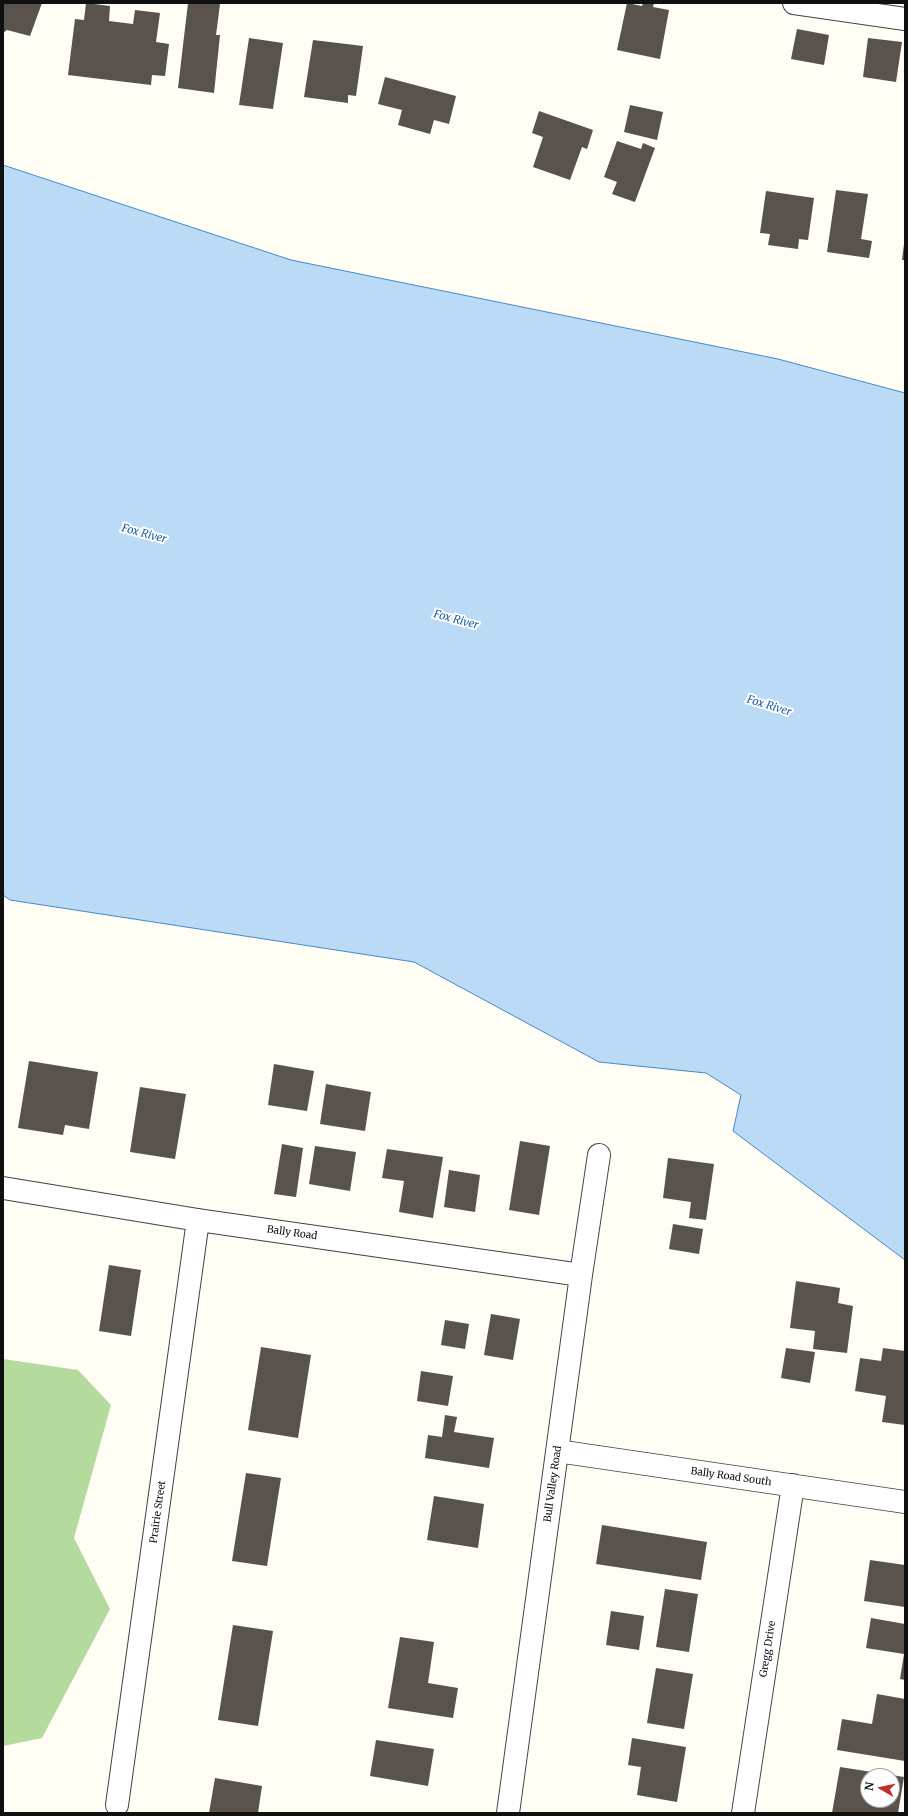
<!DOCTYPE html>
<html>
<head>
<meta charset="utf-8">
<style>
	body { margin:0 }
	#map { position:relative; width:908px; height:1816px; overflow:hidden; background:#fffdf4; font-family:Merriweather,serif }
	canvas { display:block }
	.frame { position:absolute; inset:0; border:4px solid #101010; pointer-events:none }
	.north { position:absolute; left:860px; top:1768px; width:40px; height:40px; box-sizing:border-box; background:#fff; border:1px solid #9f9f9f; border-radius:50%; rotate:279deg; font-size:11px; font-weight:700; line-height:16px; text-align:center; color:#101010 }
	.north::after { content:''; display:block; margin:auto; width:14px; height:18px; background:#be2f2b; clip-path:polygon(50% 0,100% 100%,50% 72%,0 100%) }
</style>
</head>
<body>
<div id="map">
<canvas width="908" height="1816"></canvas>
<div class="frame"></div>
<div class="north">N</div>
</div>
<script>
const context = document.querySelector('canvas').getContext('2d');
context.lineJoin = 'round';
function fill(path, color) { context.fillStyle = color; context.fill(path, 'evenodd'); }
const toPath = rows => new Path2D(rows.map(r => 'M' + r).join(''));
function stroke(path, color, width, dash) { context.strokeStyle = color; context.lineWidth = width; context.lineCap = dash ? 'butt' : 'round'; context.setLineDash(dash || []); context.stroke(path); }
function write(font, color, halo, rows, align = 'center') {
  context.font = font + ' Merriweather,serif'; context.lineWidth = 4; context.setLineDash([]); context.textBaseline = 'middle'; context.strokeStyle = halo; context.fillStyle = color; for (const [text, x, y, turn = 0] of rows) {
    context.save(); context.translate(x, y); context.rotate((+turn || 0) * Math.PI / 180); context.textAlign = isNaN(turn) ? turn : align; if (halo) context.strokeText(text, 0, 0); context.fillText(text, 0, 0); context.restore();
  }
}
fill(toPath([
	[3,1359,78,1370,111,1405,74,1538,110,1609,42,1738,3,1746]
]), '#b4da9d');
const water = toPath([
	[3,165,291,260,778,359,905,393,905,1260,733,1131,741,1095,706,1073,599,1062,414,962,10,900,3,895,3,165]
]);
fill(water, '#badaf5');
stroke(water, '#428aca', 1);
fill(toPath([
	[3,3,42,3,30,36,7,30,3,33],
	[86,3,110,6,109,21,133,24,135,10,160,13,156,42,169,44,165,76,152,75,151,85,68,75,75,19,84,20],
	[188,3,220,4,216,35,220,35,214,93,178,88],
	[627,3,642,6,643,3,654,3,653,7,669,10,660,59,617,50],
	[797,29,829,35,824,65,791,59],
	[249,38,283,43,273,109,239,105],
	[868,38,902,42,896,82,863,77],
	[313,40,363,46,356,96,348,95,348,103,304,97],
	[385,77,456,96,449,124,434,120,430,134,398,125,402,110,378,104],
	[630,105,663,112,657,140,624,132],
	[539,111,593,130,587,149,582,147,570,180,533,167,543,137,532,133],
	[617,141,641,149,643,143,655,148,635,202,612,194,617,182,604,177],
	[836,190,868,194,861,239,872,241,869,258,827,252],
	[766,191,814,198,808,240,799,239,798,249,768,245,770,234,760,233],
	[904,244,905,244,905,260,902,260],
	[29,1061,98,1072,89,1129,65,1125,63,1135,18,1128],
	[274,1064,314,1071,307,1111,268,1105],
	[326,1084,371,1092,365,1131,320,1124],
	[140,1087,186,1094,175,1159,130,1152],
	[520,1141,550,1146,539,1215,509,1210],
	[282,1144,303,1148,296,1197,274,1194],
	[315,1146,356,1152,350,1191,309,1184],
	[387,1149,443,1157,433,1218,399,1212,404,1181,382,1178],
	[668,1158,714,1164,706,1220,689,1218,691,1202,663,1198],
	[449,1170,480,1175,475,1212,444,1207],
	[673,1224,703,1229,699,1254,669,1249],
	[109,1265,141,1270,131,1336,99,1331],
	[796,1281,840,1288,838,1303,853,1306,847,1353,813,1349,815,1331,790,1328],
	[491,1314,520,1319,513,1360,484,1355],
	[445,1320,469,1324,465,1349,441,1345],
	[261,1347,311,1355,298,1438,248,1430],
	[786,1348,815,1352,810,1383,781,1378],
	[883,1348,905,1351,905,1425,882,1422,886,1396,855,1391,860,1358,881,1361],
	[421,1371,453,1376,448,1406,417,1401],
	[445,1415,457,1417,454,1432,494,1438,489,1468,425,1458,428,1435,442,1437],
	[246,1473,281,1478,267,1566,232,1561],
	[434,1496,484,1504,478,1548,427,1540],
	[602,1525,707,1542,701,1580,596,1564],
	[870,1560,905,1565,905,1607,864,1601],
	[665,1589,698,1594,689,1652,656,1647],
	[611,1611,644,1616,639,1650,606,1645],
	[871,1618,905,1624,905,1680,900,1679,904,1654,866,1648],
	[233,1625,273,1631,258,1726,218,1720],
	[400,1637,434,1642,428,1683,458,1688,453,1718,388,1708],
	[656,1668,693,1674,684,1729,647,1723],
	[877,1694,905,1699,905,1761,837,1750,842,1719,872,1724],
	[632,1738,686,1747,677,1802,637,1795,641,1767,628,1765],
	[376,1740,434,1749,428,1786,370,1776],
	[840,1767,891,1775,868,1776,868,1800,892,1800,892,1775,904,1777,898,1813,832,1813],
	[215,1778,262,1786,258,1813,209,1813]
]), '#59524d');
const street = toPath([
	[794,3,905,19],
	[3,1188,198,1220,581,1275],
	[557,1451,905,1502],
	[117,1805,198,1220],
	[508,1813,581,1275,599,1155],
	[743,1813,793,1485]
]);
stroke(street, '#434343', 24);
stroke(street, '#fff', 22);
write('10px', '#101010', '#fff', [
	["Bally Road",292,1233,8],
	["Bally Road South",731,1477,8],
	["Bull Valley Road",553,1484,-82],
	["Prairie Street",158,1512,-82],
	["Gregg Drive",768,1649,-81]
]);
write('italic 11px', '#1b5ca1', '#fff', [
	["Fox River",144,534,15],
	["Fox River",456,620,15],
	["Fox River",769,706,17]
]);
</script>
</body>
</html>
